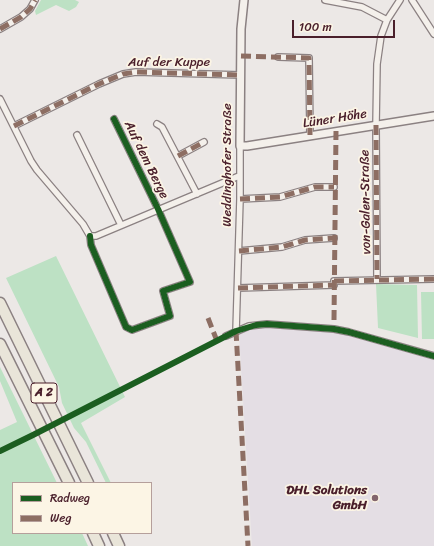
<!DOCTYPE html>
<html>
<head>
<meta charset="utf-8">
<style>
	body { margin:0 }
	#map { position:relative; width:434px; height:546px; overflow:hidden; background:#ece8e6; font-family:Sriracha,sans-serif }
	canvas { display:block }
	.legend { position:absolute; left:12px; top:482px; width:140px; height:52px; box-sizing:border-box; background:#fcf5e5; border:1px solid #b59f9b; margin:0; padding:5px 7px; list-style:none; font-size:12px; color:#4a1f2b }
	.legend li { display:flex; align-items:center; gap:8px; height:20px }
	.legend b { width:20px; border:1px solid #b59f9b }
	.scale { position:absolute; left:292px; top:20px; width:103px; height:18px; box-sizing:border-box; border:2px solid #4a1f2b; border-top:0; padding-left:5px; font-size:12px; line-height:14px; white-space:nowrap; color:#4a1f2b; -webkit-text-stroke:3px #fcf5e5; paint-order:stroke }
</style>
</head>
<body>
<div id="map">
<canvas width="434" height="546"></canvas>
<ul class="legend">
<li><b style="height:5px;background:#1b5e20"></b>Radweg</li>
<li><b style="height:5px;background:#8d6e63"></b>Weg</li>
</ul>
<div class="scale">100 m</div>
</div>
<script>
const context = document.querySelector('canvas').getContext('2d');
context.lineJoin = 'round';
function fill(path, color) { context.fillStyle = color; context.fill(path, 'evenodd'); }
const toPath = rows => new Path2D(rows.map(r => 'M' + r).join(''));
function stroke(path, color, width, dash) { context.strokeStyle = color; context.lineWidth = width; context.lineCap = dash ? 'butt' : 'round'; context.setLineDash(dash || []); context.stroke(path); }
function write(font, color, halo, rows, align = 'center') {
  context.font = font + ' Sriracha,sans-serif'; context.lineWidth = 3.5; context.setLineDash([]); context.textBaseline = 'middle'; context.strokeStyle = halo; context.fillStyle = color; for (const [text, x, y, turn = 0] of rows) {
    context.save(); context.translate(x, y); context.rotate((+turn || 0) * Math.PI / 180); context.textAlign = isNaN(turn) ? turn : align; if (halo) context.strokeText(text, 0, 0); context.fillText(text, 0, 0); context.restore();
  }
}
fill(toPath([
	[265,325,340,332,434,360,434,546,252,546,239,334,253,327]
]), '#e4dee4');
fill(toPath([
	[41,0,75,0,79,2,76,7,69,11,56,5,36,15,35,11],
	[56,256,125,397,81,423,111,483,106,483,86,442,74,428,62,403,59,387,6,278],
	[376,284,417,285,418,338,378,328],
	[421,292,434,292,434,339,422,339],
	[0,367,57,483,13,483,13,533,82,533,88,546,0,546,0,430,17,422,0,381]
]), '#bde1c4');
const minor = toPath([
	[325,0,362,7,387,20],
	[412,0,434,34],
	[0,29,21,17,30,9,35,0],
	[278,57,309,58,310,135],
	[0,99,31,161,37,170,83,224,90,236],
	[157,124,162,127,197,194],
	[14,126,99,84,123,74,136,72,241,75],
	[77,135,121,225],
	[178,156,204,142],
	[240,199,280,197,315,187,334,187],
	[90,236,91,245,126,327,132,330,170,316,163,291,190,282,158,209,114,119],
	[90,236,96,236,239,176],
	[239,251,282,247,305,240,334,238],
	[377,279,376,125,377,64,381,36,387,20,400,0],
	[334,281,434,279],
	[238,288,334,285],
	[236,331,240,199,240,146],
	[226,336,249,326,267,324,334,329,349,332,434,356]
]);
const tertiary = toPath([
	[244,0,241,29,240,146,247,146,434,116]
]);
const motorway = toPath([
	[0,303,88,483],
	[0,344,69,483],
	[93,533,99,546],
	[113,533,119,546]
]);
stroke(minor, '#8b8182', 8);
stroke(tertiary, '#8b8182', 10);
stroke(motorway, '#8b8182', 13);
stroke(minor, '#f4f0eb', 5.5);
stroke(tertiary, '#f4f0eb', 7);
stroke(motorway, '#e9e5d9', 10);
stroke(toPath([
	[0,29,21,17,30,9,35,0],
	[241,56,309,58,310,135],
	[376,125,377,279],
	[14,126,99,84,123,74,136,72,241,75],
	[178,156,204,142],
	[240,199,280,197,315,187,334,187],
	[239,251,282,247,305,240,334,238],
	[334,281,434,279],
	[238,288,334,285],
	[208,318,217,341],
	[334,320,336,131],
	[236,331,248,546]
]), '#8d6e63', 5, [10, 5]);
stroke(toPath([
	[90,236,91,245,126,327,132,330,170,316,163,291,190,282,158,209,114,119],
	[0,451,33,435,236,331,256,325,267,324,334,329,349,332,434,356]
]), '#1b5e20', 6);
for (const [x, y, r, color] of [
	[375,498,4,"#83656c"]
]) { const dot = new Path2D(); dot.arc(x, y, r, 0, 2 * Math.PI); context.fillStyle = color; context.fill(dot); stroke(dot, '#fcf5e5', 1.5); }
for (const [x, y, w] of [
	[44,393,26]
]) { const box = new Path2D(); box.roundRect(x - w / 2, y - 10, w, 20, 3); context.fillStyle = '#fcf5e5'; context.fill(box); stroke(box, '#4a1f2b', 1); }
write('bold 12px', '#4a1f2b', null, [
	["A 2",44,393]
]);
write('13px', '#4a1f2b', '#fcf5e5', [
	["Auf der Kuppe",169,63],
	["Lüner Höhe",335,119,-9],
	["Auf dem Berge",146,160,64],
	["Weddinghofer Straße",228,165,-90],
	["von-Galen-Straße",366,202,-91]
]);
write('bold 13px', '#4a1f2b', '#fcf5e5', [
	["DHL Solutions",367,491],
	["GmbH",367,506]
], 'right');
</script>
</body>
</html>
